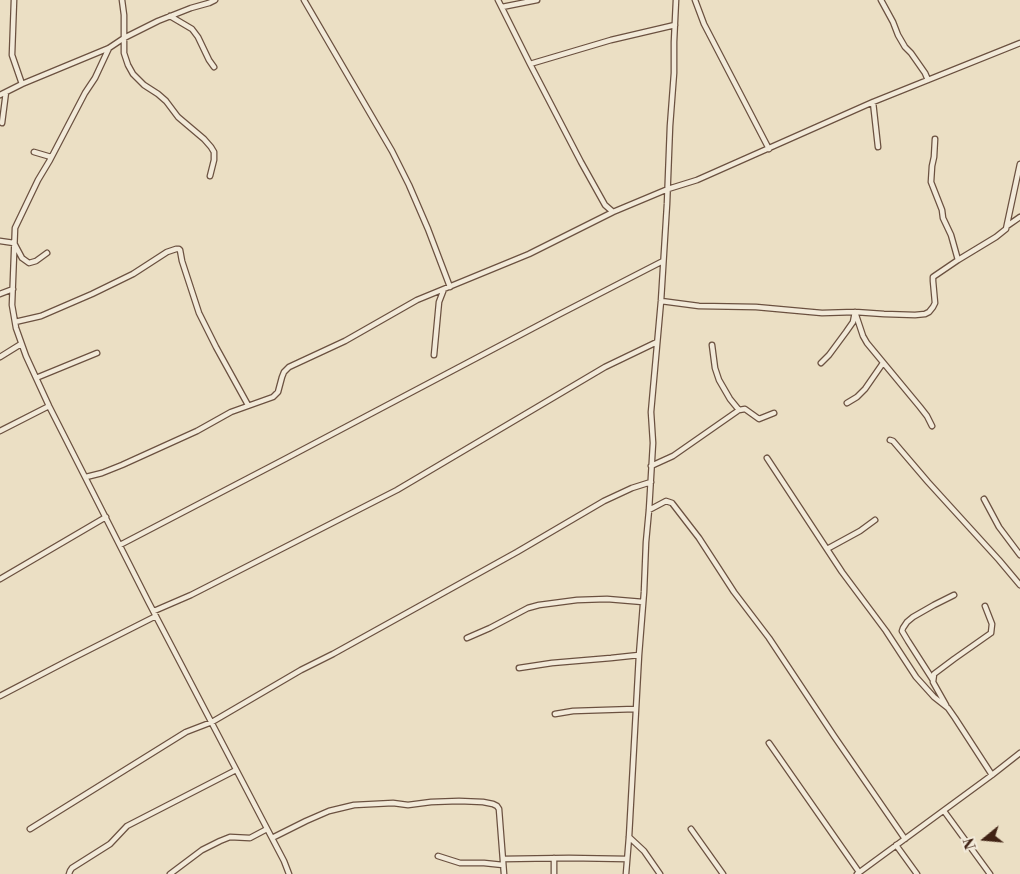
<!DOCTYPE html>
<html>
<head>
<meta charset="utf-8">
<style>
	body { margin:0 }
	#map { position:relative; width:1020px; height:874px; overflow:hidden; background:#ebdfc4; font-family:"Libre Bodoni",serif }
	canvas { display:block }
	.north { position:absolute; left:960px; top:814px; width:50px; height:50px; -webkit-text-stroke:4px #f2ead9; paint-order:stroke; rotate:253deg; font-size:14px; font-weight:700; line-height:20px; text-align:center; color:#402214 }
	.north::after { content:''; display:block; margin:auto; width:18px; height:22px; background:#402214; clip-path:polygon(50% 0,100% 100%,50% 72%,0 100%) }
</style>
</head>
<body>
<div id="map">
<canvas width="1020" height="874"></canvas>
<div class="north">N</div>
</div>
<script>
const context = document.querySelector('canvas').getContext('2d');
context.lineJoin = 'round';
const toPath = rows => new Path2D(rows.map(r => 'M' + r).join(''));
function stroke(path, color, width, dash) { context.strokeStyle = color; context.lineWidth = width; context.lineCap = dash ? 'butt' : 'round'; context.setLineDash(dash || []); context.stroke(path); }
const street = toPath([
	[14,0,12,55,22,84],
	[122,0,124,15,124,53,128,65,133,74,144,85,158,94,166,101,178,117,204,139,211,147,214,152,214,160,210,176],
	[304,0,392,151,409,185,428,229,450,287],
	[498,0,530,64,581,162,605,205,613,212,668,189,697,180,873,102,1020,43],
	[695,0,704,24,769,149],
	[881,0,893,22,898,35,905,47,911,53,925,73,928,80],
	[502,7,537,0],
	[170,16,192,29,198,37,209,60,214,67],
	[109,48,95,78,85,93,50,160,38,180,15,228,12,305,16,328,26,356,49,406,149,603,284,861,289,874],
	[530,64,611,40,675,25],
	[0,95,22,84,109,48,124,38,158,21,191,8,209,3,215,0],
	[873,102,878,147],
	[2,123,6,92],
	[935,139,934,157,932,166,931,182,942,210,943,218,951,235,958,260],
	[34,152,51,157],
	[1007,226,1020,217],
	[0,241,14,243,22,258,29,263,36,261,47,253],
	[0,294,13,289],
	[661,301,699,306,756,307,822,313,855,312,884,314,915,315,925,314,929,312,933,307,935,303,933,281,933,277,958,260,996,237,1006,229,1020,164],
	[15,322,41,316,92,294,133,274,167,252,176,249,179,249,180,250,182,261,199,313,216,347,248,405],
	[712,345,715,368,719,380,730,399,739,410],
	[434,355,439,302,444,289],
	[0,357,21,344],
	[821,363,829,355,846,332,853,322,855,312,863,336,867,343,920,407,927,416,932,426],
	[36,378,97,353],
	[847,403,857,397,865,389,883,363],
	[0,431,49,406],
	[890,440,893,441,928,482,999,560,1020,585],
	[767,458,842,572,886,631,916,677,934,697,948,708,955,718,992,775],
	[651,466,673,456,739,410,745,409,759,419,774,413],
	[86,477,102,473,122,465,197,431,231,412,273,397,278,392,282,377,284,372,289,367,345,341,417,300,529,254,613,212],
	[984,499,999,527,1020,555],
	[649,510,666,501,672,503,699,538,734,592,769,638,834,736,905,839],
	[120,545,285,459,558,315,663,261],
	[827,549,860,531,875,520],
	[0,579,106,517],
	[154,611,191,595,397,490,605,367,657,342],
	[467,638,490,628,528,608,539,605,577,600,607,599,643,602],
	[519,668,552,663,611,658,639,655],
	[933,680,908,641,902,631,903,628,907,622,913,617,934,605,954,595],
	[0,696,69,660,156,616],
	[946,705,933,682,934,674,954,659,991,633,992,624,985,606],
	[555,714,573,711,635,709],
	[769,743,859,872],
	[944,811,990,874],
	[30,829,186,732,212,722,301,670,333,654,517,552,604,501,632,488,651,482],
	[691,829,723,874],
	[629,837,644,851,660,874],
	[272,838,306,821,329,811,354,805,393,803,408,805,431,802,459,801,483,802,493,804,497,806,499,809,504,874],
	[896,845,917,874],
	[438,856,460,863,484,863,503,865],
	[554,858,554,874],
	[503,859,569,858,627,859],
	[69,874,70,871,72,868,110,844,127,826,236,770],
	[170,874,202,850,220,841,230,837,250,838,267,829],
	[626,874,629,837,639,655,644,592,646,542,649,510,653,443,651,412,661,301,667,204,670,126,674,73,674,42,676,0],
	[857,874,992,775,1020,753]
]);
stroke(street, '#6b5140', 7);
stroke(street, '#f2ead9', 4.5);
</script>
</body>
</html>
